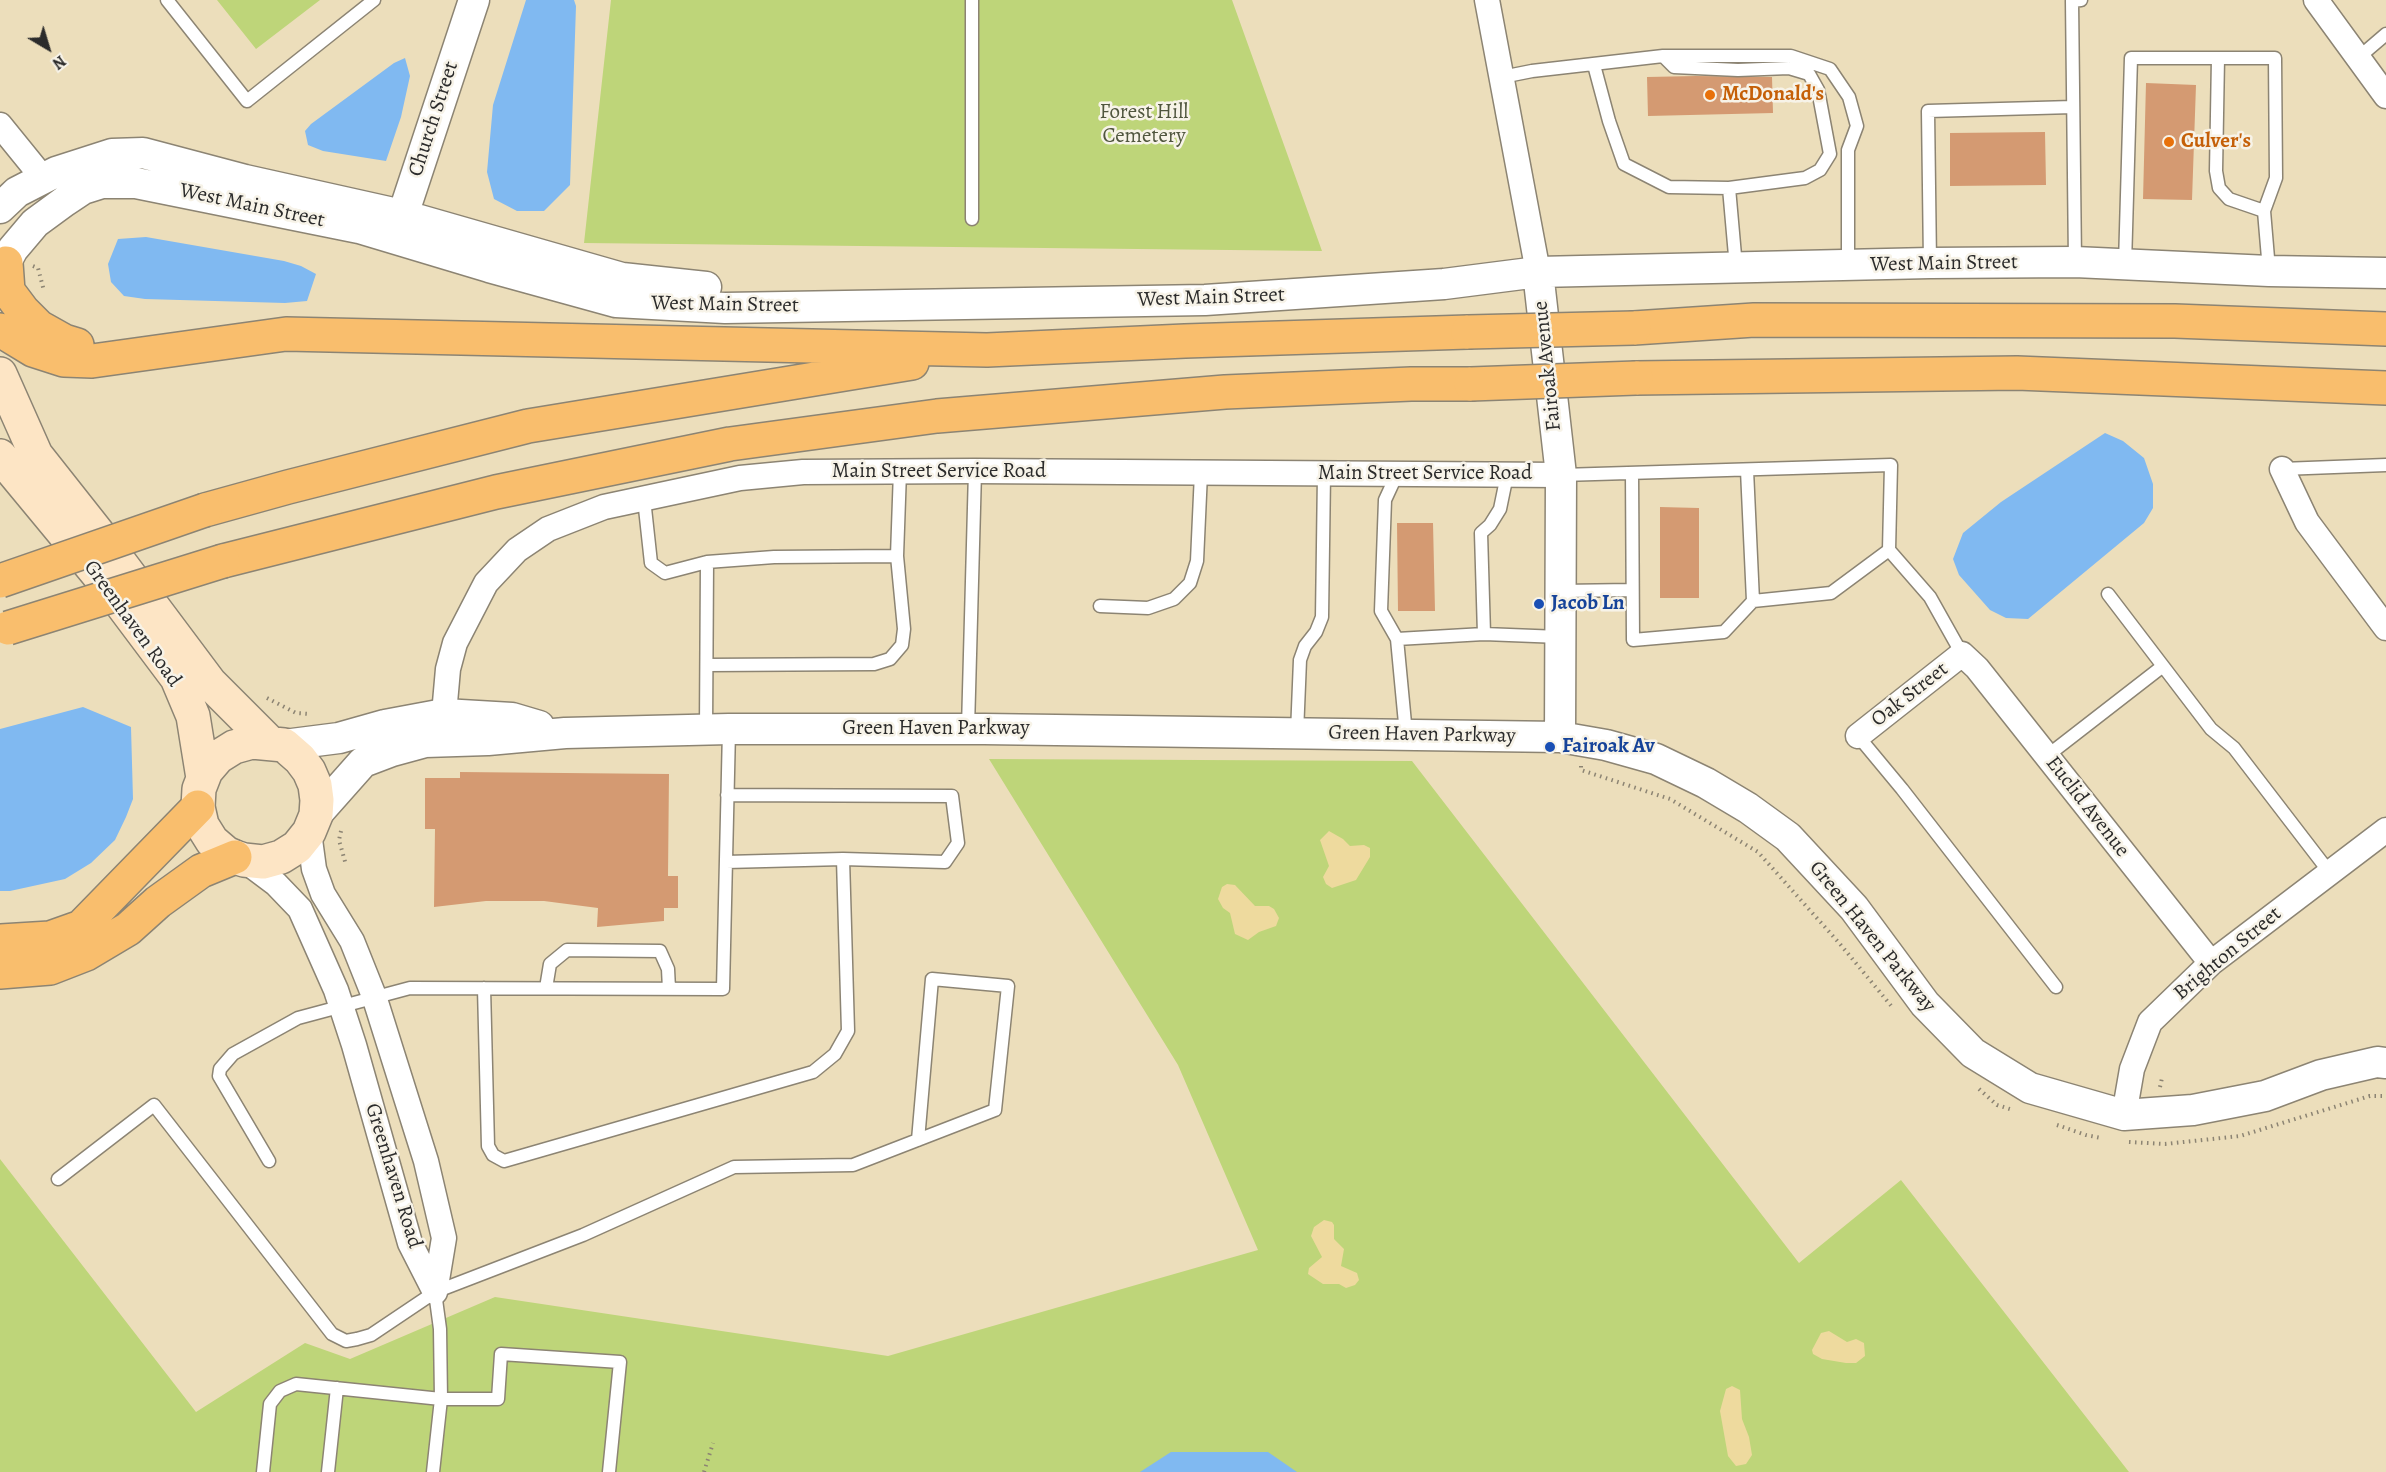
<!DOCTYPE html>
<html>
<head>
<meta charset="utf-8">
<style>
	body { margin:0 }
	#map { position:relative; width:2386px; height:1472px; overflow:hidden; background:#ecdebb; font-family:Alegreya,serif }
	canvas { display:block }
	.north { position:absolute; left:18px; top:18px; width:60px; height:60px; -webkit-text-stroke:4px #f7f3e8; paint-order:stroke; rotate:142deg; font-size:16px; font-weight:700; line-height:24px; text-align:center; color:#2b2b2b }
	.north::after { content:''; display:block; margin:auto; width:21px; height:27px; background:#2b2b2b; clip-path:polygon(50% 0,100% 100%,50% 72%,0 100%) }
</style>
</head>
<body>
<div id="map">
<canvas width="2386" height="1472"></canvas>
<div class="north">N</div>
</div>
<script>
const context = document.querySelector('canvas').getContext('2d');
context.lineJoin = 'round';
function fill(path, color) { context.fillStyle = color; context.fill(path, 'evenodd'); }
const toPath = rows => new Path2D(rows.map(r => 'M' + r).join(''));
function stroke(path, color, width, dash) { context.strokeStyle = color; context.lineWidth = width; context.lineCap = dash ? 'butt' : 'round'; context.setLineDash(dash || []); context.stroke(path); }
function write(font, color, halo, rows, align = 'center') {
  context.font = font + ' Alegreya,serif'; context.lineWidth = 5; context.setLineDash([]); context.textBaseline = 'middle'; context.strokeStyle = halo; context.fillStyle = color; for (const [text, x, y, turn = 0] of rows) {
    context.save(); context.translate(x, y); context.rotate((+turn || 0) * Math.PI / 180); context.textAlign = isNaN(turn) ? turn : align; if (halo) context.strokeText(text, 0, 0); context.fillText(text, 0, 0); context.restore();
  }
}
fill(toPath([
	[217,0,320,0,256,49],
	[611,0,1232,0,1322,251,584,243],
	[989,759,1412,761,1799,1263,1901,1180,2129,1472,0,1472,0,1159,196,1412,305,1343,350,1359,495,1297,888,1356,1258,1250,1178,1065]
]), '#bed579');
fill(toPath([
	[1329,831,1343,839,1350,846,1364,845,1370,848,1370,857,1356,880,1332,888,1326,884,1323,877,1329,866,1320,840],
	[1227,884,1235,885,1255,906,1269,906,1274,909,1279,918,1276,926,1259,932,1248,940,1235,934,1230,913,1223,908,1218,899,1222,887],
	[1324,1220,1332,1222,1334,1225,1334,1239,1344,1249,1341,1266,1357,1273,1359,1280,1355,1285,1346,1288,1339,1284,1323,1284,1308,1274,1309,1268,1322,1257,1311,1236,1314,1227],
	[1829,1331,1847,1342,1856,1339,1864,1343,1865,1356,1856,1363,1846,1363,1822,1359,1813,1354,1812,1350,1821,1333],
	[1732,1386,1740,1390,1742,1419,1749,1437,1752,1455,1746,1464,1736,1466,1728,1456,1720,1411,1726,1389]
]), '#eeda9e');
fill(toPath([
	[526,0,574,0,576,6,570,185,544,211,517,211,494,199,487,172,493,105],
	[405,58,410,76,401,117,386,161,323,151,308,145,305,131,311,124,394,63],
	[146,237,284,261,301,266,316,274,307,301,285,303,145,299,124,296,111,282,108,264,118,239],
	[2105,433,2123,441,2144,458,2153,484,2153,508,2144,523,2028,619,2006,618,1990,610,1959,575,1953,559,1963,533,2001,502],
	[83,707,131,727,133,799,126,817,115,840,91,863,65,879,10,891,0,891,0,729],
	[1171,1452,1268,1452,1297,1472,1140,1472]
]), '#80b9f1');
fill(toPath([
	[1696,76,1772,77,1773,113,1648,116,1647,77],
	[2146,83,2196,85,2192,200,2143,199],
	[2045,132,2046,185,1950,186,1950,133],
	[1660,507,1699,508,1699,598,1660,598],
	[1397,523,1433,523,1435,611,1398,611],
	[460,772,669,774,668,876,678,876,678,908,664,908,664,921,597,927,598,908,544,901,486,901,434,907,435,829,425,829,425,778,460,778]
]), '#d49a72');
const service = toPath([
	[167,0,247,101,374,0],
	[2218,58,2216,171,2219,188,2229,199,2264,211],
	[2358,58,2386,34],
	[1594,65,1609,121,1624,164,1669,187,1729,188,1805,178,1820,170,1830,154,1818,90,1809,74,1789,68,1738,70,1674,67,1663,56],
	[1502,77,1532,71,1663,56,1791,56,1830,69,1849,97,1857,126,1848,150,1848,265],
	[1729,188,1736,267],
	[972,219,972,0],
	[2075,262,2072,1,2081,0],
	[1930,263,1928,111,2073,107],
	[2125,264,2131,58,2275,58,2276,178,2264,211,2269,270],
	[2282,469,2386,465],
	[1632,473,1633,640,1724,632,1753,601,1747,470],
	[1397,474,1385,500,1381,611,1397,639,1406,734],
	[1562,475,1891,465,1889,550,1930,597,1962,654],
	[644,499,651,563,665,573,707,562,774,557,897,556],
	[1561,591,1632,590],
	[2108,594,2211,729,2234,748,2330,873],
	[1753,601,1831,593,1889,550],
	[1100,606,1148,608,1174,599,1190,583,1197,561,1201,473],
	[1484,634,1481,533,1490,525,1500,509,1507,475],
	[1397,639,1484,634,1560,637],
	[707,665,874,664,890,659,902,645,904,629,897,556,900,471],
	[968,728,975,471],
	[706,729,707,562],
	[1297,733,1300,660,1305,646,1316,632,1322,617,1324,474],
	[1858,736,1902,789,2056,987],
	[2047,756,2163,666],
	[727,795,952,796,958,843,945,862,843,859],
	[484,988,488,1146,493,1155,504,1161,813,1072,835,1054,848,1031,843,859,726,862],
	[546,988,550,964,567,950,660,951,668,969,669,989],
	[269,1161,219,1076,220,1069,233,1054,298,1018,410,988,723,989,729,730],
	[58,1179,154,1105,332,1334,346,1341,357,1339,371,1335,435,1292,583,1235,734,1167,853,1165,995,1110,1008,986,932,979,918,1140],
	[263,1472,270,1404,280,1391,296,1384,441,1399,498,1399,501,1354,620,1362,609,1472],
	[328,1472,337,1388],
	[433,1472,441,1399,440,1329,435,1292]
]);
const minor = toPath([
	[1487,0,1538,272],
	[2316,0,2386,96],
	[0,125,43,178],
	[2282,469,2307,522,2386,628],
	[444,714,448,669,455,643,486,583,517,550,548,529,604,507,740,478,803,472,975,471,1561,475],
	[1858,736,1962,654,1977,668,2211,963],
	[309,832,314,869,323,894,352,941,374,996,426,1161,444,1238,435,1292],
	[244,860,276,884,300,909,336,990,354,1045,410,1243,435,1292],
	[2124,1115,2132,1069,2150,1022,2211,963,2386,830]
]);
const tertiary = toPath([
	[0,208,17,192,56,172,112,154,143,153,245,180,402,215,622,278,706,287],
	[397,233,474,0],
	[1538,272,1561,475,1560,737],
	[0,273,13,249,35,223,65,201,83,189,102,183,136,183,359,228,489,267,616,302,725,308,1205,300,1444,284,1538,272,1930,263,2075,262,2269,271,2386,273],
	[284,745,339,738,385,725,444,714,512,718,539,726],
	[316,815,363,762,392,751,425,742,488,740,565,733,729,729,984,729,1560,737,1606,745,1656,759,1706,783,1748,808,1788,837,1854,908,1925,1004,1973,1053,2030,1088,2124,1115,2193,1110,2265,1096,2321,1075,2377,1062,2386,1063]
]);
const secondary = toPath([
	[0,374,36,455,100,536,210,683,270,743],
	[0,456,111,590,177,678,193,716,203,778],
	[252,742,284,745,300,759,309,771,315,785,317,800,316,815,309,832,297,847,281,857,263,862,244,860,235,857,226,853,212,841,202,825,198,807,199,789,206,771,218,757,234,747,252,742]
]);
const motorway = toPath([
	[6,263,8,291,23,311,39,327,64,341,77,345],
	[1634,328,1754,320,2175,321,2386,329],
	[0,330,33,350,64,360,92,361,286,334,987,350,1185,341,1468,332],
	[1636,378,2017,373,2386,388],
	[205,510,288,487,528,426,912,363],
	[223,561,496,492,730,444,937,416,1225,392,1411,384,1471,384],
	[0,941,50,938,81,927,198,807],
	[0,972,50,968,86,954,128,929,158,902,201,871,235,857]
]);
stroke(service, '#8c8473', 15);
stroke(minor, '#8c8473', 27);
stroke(tertiary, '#8c8473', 33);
stroke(secondary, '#8c8473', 36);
stroke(motorway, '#8c8473', 36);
stroke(toPath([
	[33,266,38,268,44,291],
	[267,698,296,713,310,714],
	[1581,766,1581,770,1670,799,1758,852,1840,944,1893,1008],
	[341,831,339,840,346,865],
	[2160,1087,2162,1078],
	[1979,1089,1997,1105,2013,1110],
	[2057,1125,2086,1135,2101,1138],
	[2129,1142,2165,1144,2240,1136,2370,1096,2386,1096],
	[704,1472,713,1443]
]), '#8c8473', 4, [1.5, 4.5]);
stroke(service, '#fff', 12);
stroke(minor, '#fff', 24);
stroke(tertiary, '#fff', 30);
stroke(secondary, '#fde5c5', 33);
stroke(motorway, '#f9be6d', 33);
const motorwayBridge = toPath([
	[1468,332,1634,328],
	[1471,384,1636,378],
	[0,581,205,510],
	[8,628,223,561]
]);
stroke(motorwayBridge, '#8c8473', 36, []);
stroke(motorwayBridge, '#f9be6d', 33);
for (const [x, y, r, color] of [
	[1710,95,6,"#e8710a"],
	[2169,142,6,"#e8710a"],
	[1539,604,6,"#1a4fb4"],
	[1550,747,6,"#1a4fb4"]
]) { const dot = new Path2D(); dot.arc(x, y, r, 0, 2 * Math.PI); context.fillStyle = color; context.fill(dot); stroke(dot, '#f7f3e8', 2); }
write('bold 21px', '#c56008', '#f7f3e8', [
	["McDonald's",1722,95],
	["Culver's",2181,142]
], 'left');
write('21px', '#50563e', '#f7f3e8', [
	["Forest Hill",1144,113],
	["Cemetery",1144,137]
]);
write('21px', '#2b2b2b', '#f7f3e8', [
	["Church Street",434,119,-72],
	["West Main Street",252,206,12],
	["West Main Street",1944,264,-1],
	["West Main Street",1211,298,-2],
	["West Main Street",725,305,1],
	["Fairoak Avenue",1548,366,-96],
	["Main Street Service Road",939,472],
	["Main Street Service Road",1425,474],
	["Greenhaven Road",132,624,54],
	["Oak Street",1910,695,-38],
	["Green Haven Parkway",936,729],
	["Green Haven Parkway",1422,735,1],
	["Euclid Avenue",2087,807,52],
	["Green Haven Parkway",1872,937,51],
	["Brighton Street",2228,954,-40],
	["Greenhaven Road",393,1176,73]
]);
write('bold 21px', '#164399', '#f7f3e8', [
	["Jacob Ln",1551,604],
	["Fairoak Av",1562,747]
], 'left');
</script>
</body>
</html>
